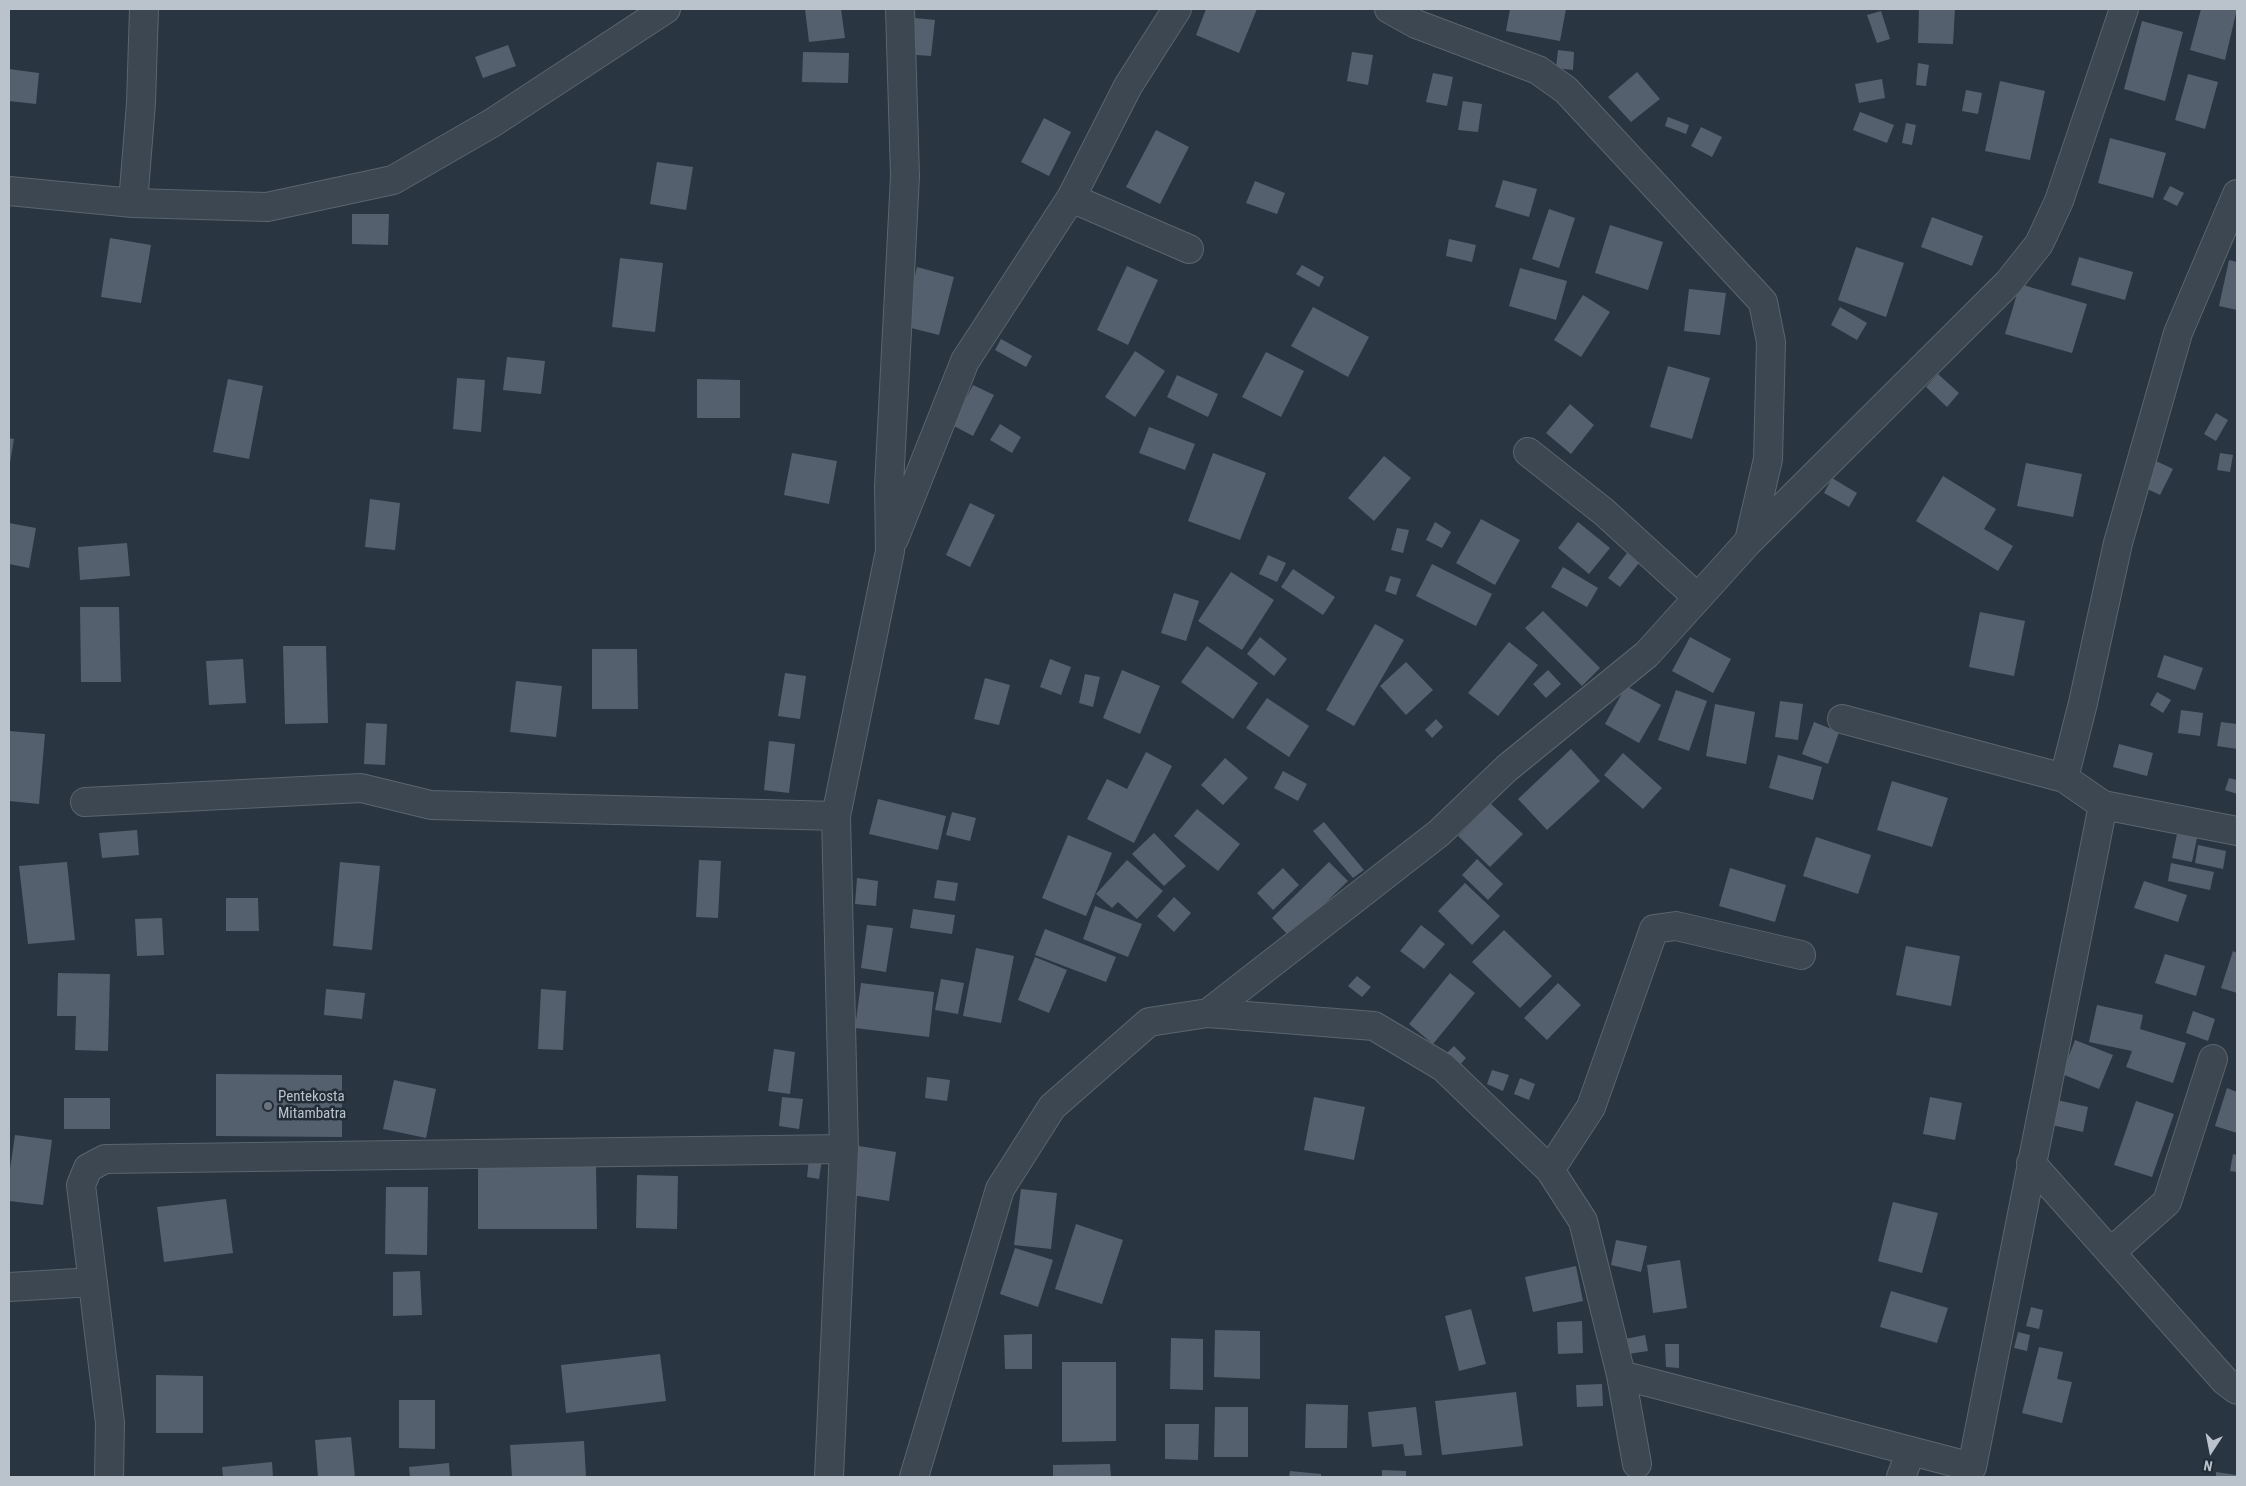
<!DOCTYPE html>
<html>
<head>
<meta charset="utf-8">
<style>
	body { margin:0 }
	#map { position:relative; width:2246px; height:1486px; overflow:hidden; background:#293541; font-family:"Roboto Condensed",sans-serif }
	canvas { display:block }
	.frame { position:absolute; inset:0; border:10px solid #bac2cb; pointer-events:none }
	.north { position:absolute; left:2186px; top:1426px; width:50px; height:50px; -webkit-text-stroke:4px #212c36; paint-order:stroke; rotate:191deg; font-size:14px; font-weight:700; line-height:20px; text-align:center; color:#bac2cb }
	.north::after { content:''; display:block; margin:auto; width:18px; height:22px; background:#bac2cb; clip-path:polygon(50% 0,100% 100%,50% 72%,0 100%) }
</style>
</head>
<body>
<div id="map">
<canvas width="2246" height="1486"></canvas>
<div class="frame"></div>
<div class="north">N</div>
</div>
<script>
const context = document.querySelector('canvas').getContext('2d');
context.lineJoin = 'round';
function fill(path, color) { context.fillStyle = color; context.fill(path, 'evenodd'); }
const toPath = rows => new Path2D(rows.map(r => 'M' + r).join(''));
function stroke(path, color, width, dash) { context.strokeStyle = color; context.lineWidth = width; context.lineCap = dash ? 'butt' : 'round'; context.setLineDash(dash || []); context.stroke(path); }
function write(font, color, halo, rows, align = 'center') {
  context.font = font + ' "Roboto Condensed",sans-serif'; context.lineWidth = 5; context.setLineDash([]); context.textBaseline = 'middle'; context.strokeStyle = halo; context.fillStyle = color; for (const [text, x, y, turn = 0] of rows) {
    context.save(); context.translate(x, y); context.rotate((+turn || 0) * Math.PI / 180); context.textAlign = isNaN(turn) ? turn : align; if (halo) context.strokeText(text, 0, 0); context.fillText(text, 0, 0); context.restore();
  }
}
fill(toPath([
	[805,9,841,9,845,38,809,42],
	[1206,9,1257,9,1239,53,1196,35],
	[1510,9,1566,9,1560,41,1506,31],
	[1919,9,1955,9,1953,44,1918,43],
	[2201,9,2237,9,2225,60,2190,50],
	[1881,11,1890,39,1877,43,1867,15],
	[906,17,935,20,931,56,902,54],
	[2142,21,2183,32,2165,101,2124,89],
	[508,45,516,66,483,78,475,57],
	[1558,50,1574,52,1573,70,1556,68],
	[803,52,849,53,848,83,802,82],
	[1352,52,1373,55,1368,85,1347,81],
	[1918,63,1929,65,1926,86,1916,85],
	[9,69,39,73,36,104,9,101],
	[1637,72,1660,99,1631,122,1608,97],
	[1433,73,1453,77,1447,106,1426,102],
	[2188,74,2218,82,2205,129,2175,120],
	[1882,79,1885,98,1859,103,1855,84],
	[2000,81,2045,91,2030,160,1985,151],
	[1966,90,1982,93,1978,114,1962,111],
	[1463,101,1482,104,1478,132,1458,130],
	[1860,112,1894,125,1887,143,1853,130],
	[1668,117,1689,125,1686,134,1665,126],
	[1044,118,1071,132,1049,176,1021,162],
	[1906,123,1916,125,1912,145,1902,143],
	[1701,127,1722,137,1712,157,1691,146],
	[1156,130,1189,147,1160,204,1126,187],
	[2110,138,2166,153,2153,198,2098,183],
	[657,162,693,167,686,210,650,204],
	[1503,180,1537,189,1529,217,1495,207],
	[1255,181,1285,193,1277,214,1246,203],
	[2170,186,2184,193,2177,206,2163,199],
	[1549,209,1575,218,1559,268,1532,259],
	[352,214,389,214,388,245,352,244],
	[1932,217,1983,236,1972,266,1921,247],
	[1610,225,1663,242,1648,290,1595,273],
	[110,238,151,245,141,303,101,297],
	[1449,239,1476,245,1472,262,1446,256],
	[1856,247,1904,263,1886,317,1838,300],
	[2079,257,2133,272,2125,300,2071,285],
	[620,258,663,263,655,332,612,327],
	[2229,260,2237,262,2237,310,2219,306],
	[1302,265,1324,277,1319,287,1296,274],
	[1127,266,1158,280,1128,345,1097,330],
	[917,267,954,277,939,335,903,326],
	[1520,268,1567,281,1556,320,1509,306],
	[2020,284,2087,304,2072,353,2005,334],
	[1689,289,1726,293,1720,335,1684,331],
	[1583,295,1610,312,1581,357,1554,340],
	[1313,307,1369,337,1348,377,1291,346],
	[1840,307,1867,323,1857,340,1831,325],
	[1001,339,1032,356,1026,367,995,350],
	[1135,351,1165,371,1135,417,1105,397],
	[1266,352,1304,371,1281,417,1242,397],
	[507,357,545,361,541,394,503,390],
	[1668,366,1710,378,1692,439,1650,427],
	[1938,374,1959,393,1947,407,1926,387],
	[1177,375,1218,394,1208,417,1167,397],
	[457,378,485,380,481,432,453,429],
	[228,379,263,386,249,459,213,452],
	[697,379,740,380,740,418,697,418],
	[973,385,994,395,973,436,952,425],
	[1570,404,1594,425,1571,454,1546,433],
	[2216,413,2228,420,2216,441,2204,434],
	[1000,424,1021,437,1012,453,990,440],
	[1149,427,1195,444,1185,470,1139,453],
	[9,438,14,439,10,463,9,463],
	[792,453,837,461,829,504,784,495],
	[1213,453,1266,473,1240,540,1188,521],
	[2220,453,2233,455,2230,472,2217,470],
	[1384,456,1411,478,1374,521,1348,498],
	[2156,461,2173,469,2160,495,2143,487],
	[2026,463,2082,474,2073,517,2017,506],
	[1943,476,1996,509,1984,529,2013,546,1998,571,1916,521],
	[1832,478,1857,493,1849,507,1824,493],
	[370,499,400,503,395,550,365,547],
	[970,503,995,515,970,567,946,555],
	[1481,519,1520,540,1495,585,1456,563],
	[1435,522,1451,532,1442,548,1426,540],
	[1578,522,1610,548,1589,574,1558,548],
	[9,523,36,528,29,568,9,564],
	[1397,528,1409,530,1403,553,1391,550],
	[127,543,130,576,80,580,78,547],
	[1627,553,1639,563,1620,587,1608,578],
	[1268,555,1286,563,1277,582,1259,574],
	[1432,564,1492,594,1476,626,1416,596],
	[1563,567,1598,588,1587,607,1551,587],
	[1293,569,1335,597,1323,615,1281,587],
	[1231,572,1274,600,1242,650,1198,621],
	[1390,576,1401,579,1396,595,1385,591],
	[1174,593,1199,601,1186,641,1161,633],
	[80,607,119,607,121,682,81,682],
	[1543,611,1600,668,1582,686,1525,628],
	[1980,612,2025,621,2014,676,1969,667],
	[1375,624,1404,640,1354,726,1326,710],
	[1260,637,1287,659,1274,676,1247,654],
	[1690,637,1731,659,1713,693,1672,671],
	[1509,642,1538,665,1498,716,1468,693],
	[283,646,326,646,328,723,285,724],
	[1207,646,1258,683,1233,719,1181,682],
	[592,649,637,649,638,709,592,709],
	[2164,655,2203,668,2195,690,2157,677],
	[243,659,246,703,209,705,206,661],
	[1050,659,1071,667,1061,695,1040,687],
	[1406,662,1433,690,1406,715,1380,686],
	[1122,670,1160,686,1140,734,1103,718],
	[1548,670,1561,684,1546,698,1533,684],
	[785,673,806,676,800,719,778,716],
	[1085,674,1100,677,1093,707,1079,703],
	[985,678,1010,685,999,725,974,719],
	[516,681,562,686,556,737,510,732],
	[1626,686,1661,705,1639,743,1605,724],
	[1676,690,1707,701,1689,751,1658,740],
	[2157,692,2171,700,2163,713,2150,705],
	[1267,698,1309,726,1289,757,1246,728],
	[1780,701,1803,704,1798,740,1775,737],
	[1715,704,1755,712,1746,764,1706,756],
	[2181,710,2203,713,2200,736,2178,733],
	[1436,719,1443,727,1432,738,1425,730],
	[1814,722,1839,732,1828,764,1802,754],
	[2221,722,2237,724,2237,749,2217,746],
	[366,723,387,724,385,765,364,764],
	[9,731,45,734,39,804,9,801],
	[769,741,795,744,789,793,764,790],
	[2119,744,2153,753,2147,776,2113,767],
	[1571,749,1600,781,1547,830,1518,799],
	[1146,752,1172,766,1134,843,1087,819,1107,779,1127,789],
	[1623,753,1662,788,1643,809,1604,775],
	[1778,755,1822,767,1813,800,1769,788],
	[1225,758,1248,778,1223,805,1201,785],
	[1283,771,1307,784,1298,801,1274,788],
	[2229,778,2237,780,2237,794,2225,790],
	[1892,781,1948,798,1932,847,1877,830],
	[878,799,946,816,938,850,869,834],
	[1490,803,1523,834,1490,867,1458,836],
	[1197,809,1240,844,1218,871,1174,836],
	[952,812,976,818,970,841,946,835],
	[1324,822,1364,870,1353,878,1313,831],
	[137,830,139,855,102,858,99,833],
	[1154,833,1186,866,1164,886,1132,854],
	[2177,834,2197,838,2192,862,2172,858],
	[1068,835,1112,853,1086,916,1042,898],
	[1816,837,1871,855,1858,894,1803,876],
	[2198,845,2226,851,2223,869,2195,863],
	[1477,859,1503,884,1488,900,1462,875],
	[699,860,721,861,718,918,696,917],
	[1127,860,1163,891,1137,919,1118,902,1112,908,1096,894],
	[67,862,75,940,28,944,19,866],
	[340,862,380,866,372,950,333,946],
	[1329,862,1348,881,1290,937,1272,918],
	[2171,863,2214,872,2210,890,2168,881],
	[1283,868,1299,885,1273,910,1257,893],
	[1730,868,1786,885,1775,922,1719,906],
	[857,878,878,881,876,906,855,904],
	[937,880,958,883,955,901,934,898],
	[2144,881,2187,895,2178,922,2134,908],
	[1465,883,1500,916,1472,945,1438,911],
	[1174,897,1191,913,1174,932,1157,916],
	[226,898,258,898,259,931,226,931],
	[1095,906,1142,924,1128,957,1083,939],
	[913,909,955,915,952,934,910,928],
	[162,918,164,955,137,956,135,919],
	[867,925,893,928,886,972,861,968],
	[1421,925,1445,944,1424,969,1400,951],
	[1045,929,1116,957,1106,982,1035,955],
	[1504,930,1552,976,1520,1008,1472,962],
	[1906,946,1960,956,1951,1006,1896,995],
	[976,948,1014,956,1001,1023,963,1016],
	[2233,951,2237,953,2237,993,2221,988],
	[2165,954,2205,966,2196,996,2155,983],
	[1035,957,1067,970,1049,1013,1018,1000],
	[58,973,110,974,108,1051,75,1050,76,1016,57,1016],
	[1450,973,1475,993,1433,1044,1409,1024],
	[1357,976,1371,987,1362,997,1348,986],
	[941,979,964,983,958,1014,935,1010],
	[861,983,934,992,929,1037,855,1028],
	[1558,983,1581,1005,1547,1040,1524,1018],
	[326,989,365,993,362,1019,324,1015],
	[541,989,566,991,563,1050,538,1049],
	[2097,1005,2143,1015,2140,1029,2186,1043,2173,1083,2126,1067,2132,1051,2089,1042],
	[2193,1011,2215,1019,2208,1041,2186,1033],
	[2075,1040,2113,1055,2099,1089,2062,1074],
	[1454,1046,1466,1058,1459,1066,1446,1054],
	[774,1049,795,1052,790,1094,768,1091],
	[1492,1070,1509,1075,1503,1091,1487,1084],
	[216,1074,342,1075,342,1137,216,1136],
	[927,1077,950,1080,947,1101,925,1098],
	[1520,1078,1535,1084,1529,1100,1514,1094],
	[394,1080,436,1089,426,1138,383,1129],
	[2227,1088,2237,1092,2237,1133,2215,1126],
	[782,1097,803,1099,799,1129,779,1126],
	[1314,1097,1365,1107,1354,1160,1304,1150],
	[1930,1097,1962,1103,1955,1140,1923,1134],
	[64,1098,110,1098,110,1129,64,1129],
	[2057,1100,2088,1107,2083,1132,2052,1125],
	[2136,1101,2174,1114,2152,1177,2114,1165],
	[15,1135,52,1140,43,1205,9,1201,9,1176],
	[859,1146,896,1152,889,1201,852,1195],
	[2233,1154,2237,1155,2237,1172,2230,1171],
	[809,1158,822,1160,819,1179,807,1177],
	[478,1165,596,1165,597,1229,478,1229],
	[637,1175,678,1176,677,1229,636,1228],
	[386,1187,428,1187,427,1255,385,1254],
	[1021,1189,1057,1193,1051,1249,1014,1245],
	[226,1199,233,1253,164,1262,157,1207],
	[1893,1202,1938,1213,1922,1273,1878,1261],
	[1076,1224,1123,1240,1102,1304,1055,1289],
	[1616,1240,1647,1246,1641,1272,1611,1265],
	[1015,1248,1053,1260,1038,1307,1000,1294],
	[1680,1260,1687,1308,1653,1313,1647,1265],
	[1576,1266,1583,1301,1533,1312,1525,1277],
	[420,1271,422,1315,393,1316,393,1272],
	[1891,1291,1948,1308,1937,1343,1880,1327],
	[2031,1307,2043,1310,2039,1329,2026,1326],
	[1471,1309,1486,1364,1459,1371,1445,1316],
	[1582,1321,1583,1353,1558,1354,1557,1322],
	[1215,1330,1260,1331,1260,1379,1214,1377],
	[2018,1332,2030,1335,2027,1351,2014,1348],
	[1032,1334,1032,1369,1005,1369,1004,1335],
	[1645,1335,1648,1351,1628,1354,1625,1339],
	[1171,1338,1203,1339,1203,1390,1170,1389],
	[1665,1344,1679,1344,1679,1368,1666,1367],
	[2039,1347,2063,1352,2057,1379,2072,1382,2062,1423,2022,1413],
	[660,1354,666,1401,566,1413,561,1365],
	[1062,1362,1116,1362,1116,1441,1062,1442],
	[156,1375,203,1376,203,1433,156,1433],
	[1602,1384,1603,1406,1577,1407,1576,1385],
	[1516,1392,1523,1446,1442,1455,1435,1401],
	[399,1400,435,1400,435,1449,399,1448],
	[1306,1404,1348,1405,1347,1448,1305,1448],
	[1215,1407,1248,1407,1248,1457,1214,1457],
	[1416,1407,1422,1455,1405,1456,1403,1444,1372,1447,1368,1412],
	[1165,1424,1199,1424,1198,1460,1165,1459],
	[351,1437,355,1477,318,1477,315,1440],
	[584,1441,586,1477,512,1477,510,1445],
	[272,1462,273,1477,223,1477,222,1467],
	[449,1463,450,1477,410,1477,409,1467],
	[1110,1464,1111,1477,1053,1477,1053,1465],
	[1382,1470,1406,1471,1406,1477,1382,1477],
	[1290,1471,1321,1474,1321,1477,1289,1477],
	[2216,1472,2237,1475,2237,1477,2216,1477]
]), '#54606e');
const minor = toPath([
	[1389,9,1416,24,1538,70,1566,90,1763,302,1771,342,1768,459,1749,541],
	[9,191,133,203,267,207,393,180,492,123,666,9],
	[1071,198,1189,249],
	[133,203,141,103,144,9],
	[1528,452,1604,512,1697,597],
	[894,539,965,361,1071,198,1128,86,1177,9],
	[1842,719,2064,778,2103,805,2237,831],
	[2064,778,2083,703,2118,543,2178,333,2237,194],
	[85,802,361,788,431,805,836,816],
	[1208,1013,1374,1026,1443,1067,1550,1170,1583,1221,1621,1375,1637,1464],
	[2031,1163,2225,1381,2237,1390],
	[1550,1170,1591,1107,1654,929,1676,926,1801,955],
	[2111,1252,2167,1202,2213,1059],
	[9,1287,93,1282],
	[1621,1375,1972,1467,2103,805],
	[109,1477,110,1423,81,1185,88,1168,105,1159,844,1149],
	[829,1477,844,1149,836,816,890,551,889,486,905,176,900,9],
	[914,1477,1000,1189,1052,1107,1149,1022,1208,1013,1439,833,1507,768,1647,654,1749,541,2008,283,2039,244,2059,201,2124,9],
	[1901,1477,1911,1451]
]);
stroke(minor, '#5b656e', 30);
stroke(minor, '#3d4751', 28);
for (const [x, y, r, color] of [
	[268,1106,5,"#6b7280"]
]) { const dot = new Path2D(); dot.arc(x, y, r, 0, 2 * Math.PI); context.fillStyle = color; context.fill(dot); stroke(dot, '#212c36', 2); }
write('15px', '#bac2cb', '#212c36', [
	["Pentekosta",278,1097],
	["Mitambatra",278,1114]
], 'left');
</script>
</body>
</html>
